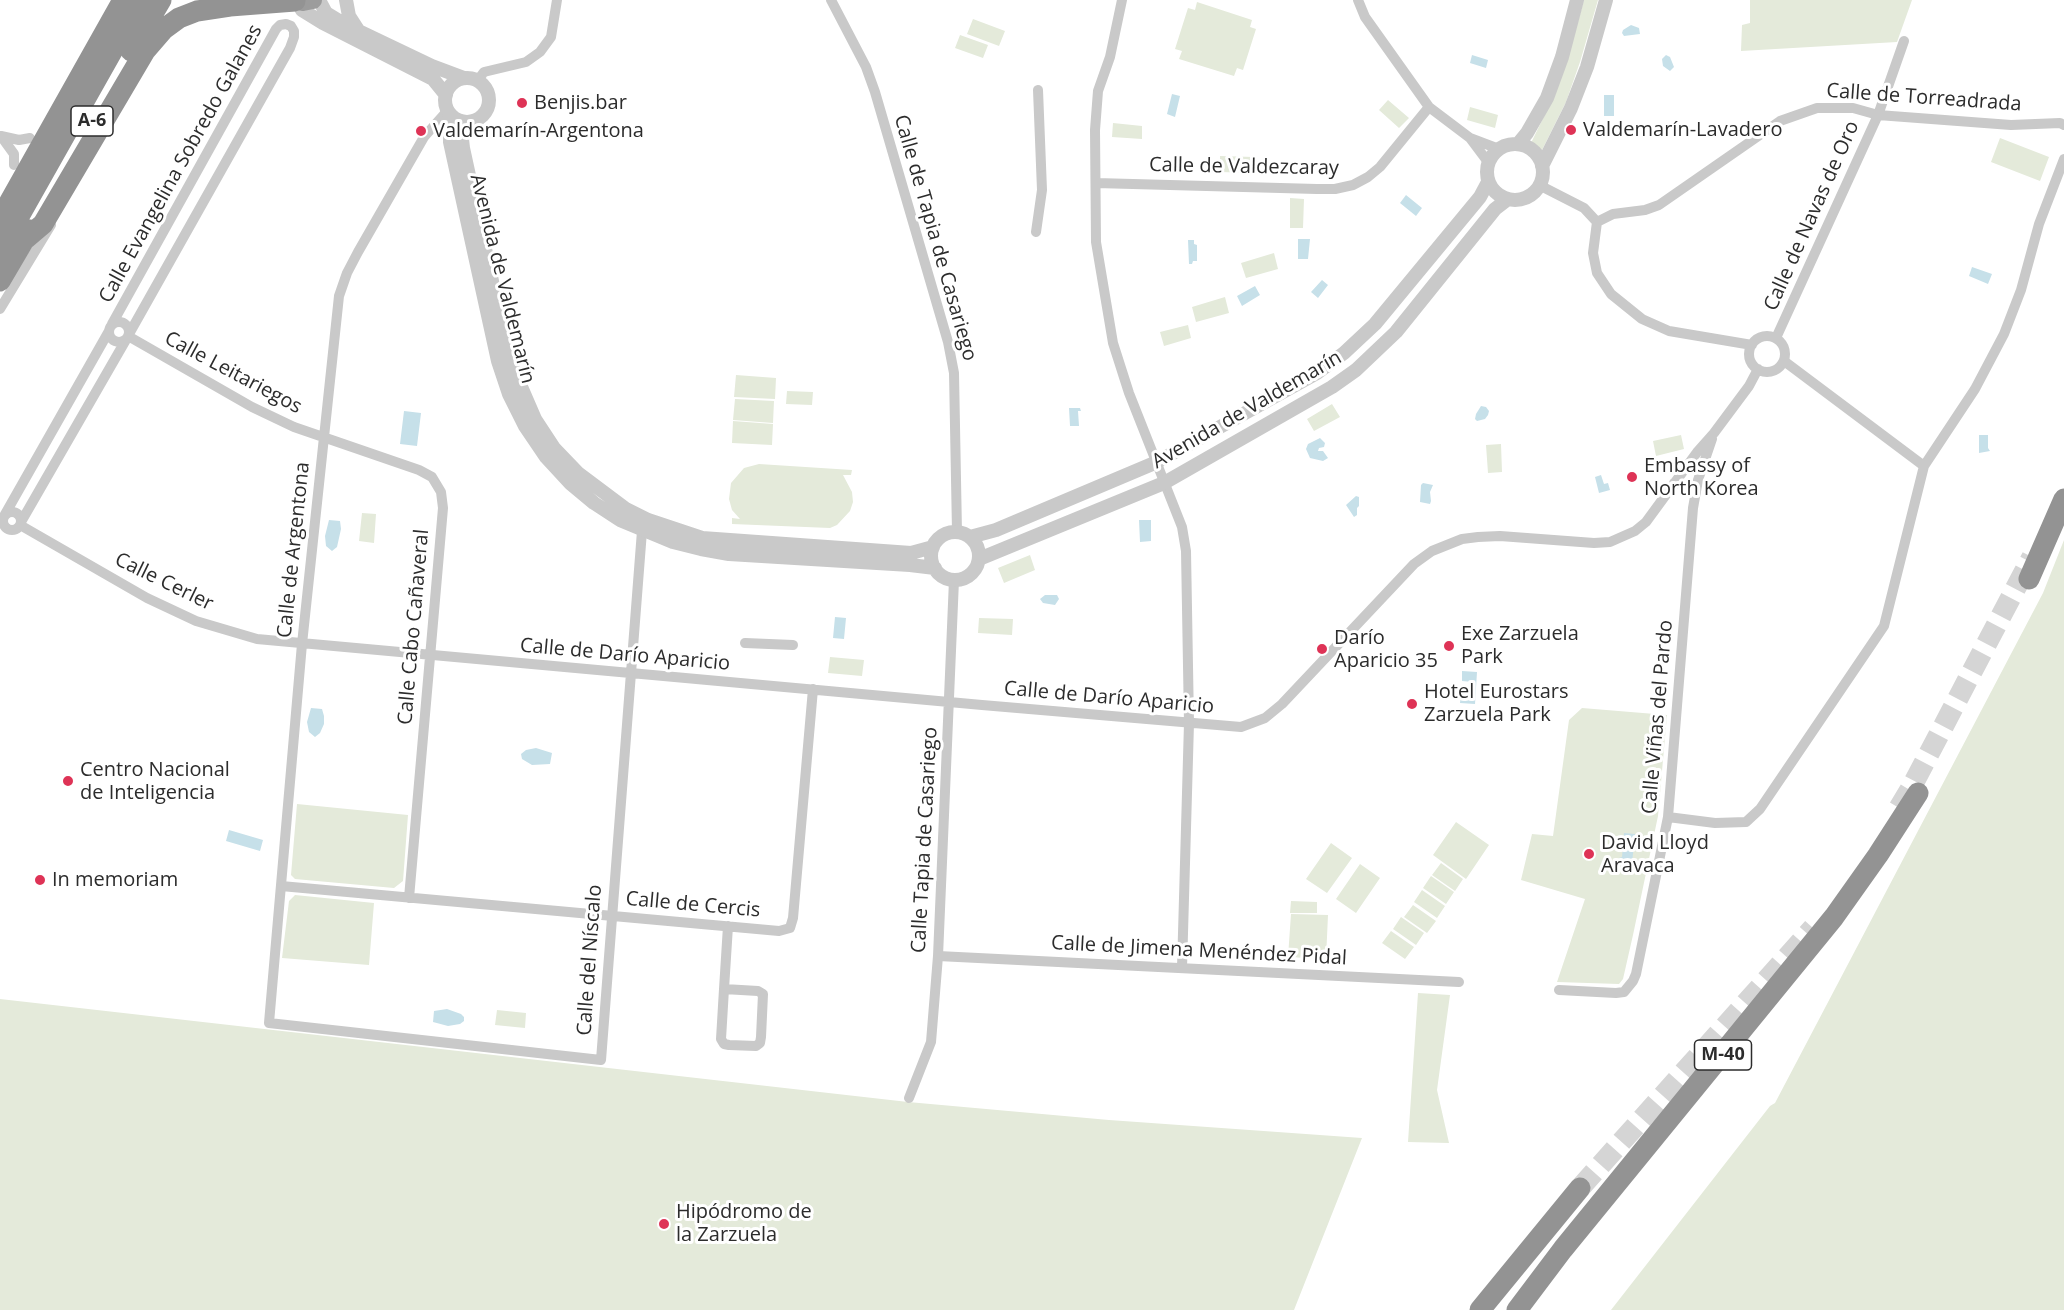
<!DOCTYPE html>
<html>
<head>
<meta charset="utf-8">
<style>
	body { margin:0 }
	canvas { display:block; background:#fff }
</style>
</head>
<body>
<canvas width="2064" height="1310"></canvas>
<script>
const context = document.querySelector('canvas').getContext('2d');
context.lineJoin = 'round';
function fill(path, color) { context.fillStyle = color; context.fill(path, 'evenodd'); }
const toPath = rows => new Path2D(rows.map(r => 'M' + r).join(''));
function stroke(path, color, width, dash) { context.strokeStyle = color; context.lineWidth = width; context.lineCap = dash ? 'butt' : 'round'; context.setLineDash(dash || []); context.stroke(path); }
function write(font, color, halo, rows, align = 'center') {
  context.font = font + ' "Open Sans",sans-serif'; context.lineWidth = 6; context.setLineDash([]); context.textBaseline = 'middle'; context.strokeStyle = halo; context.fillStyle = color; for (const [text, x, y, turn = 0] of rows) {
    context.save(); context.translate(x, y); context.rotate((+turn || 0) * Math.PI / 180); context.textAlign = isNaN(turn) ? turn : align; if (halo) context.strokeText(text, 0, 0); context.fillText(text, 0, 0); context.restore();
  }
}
fill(toPath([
	[1584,0,1598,0,1580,62,1566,102,1541,152,1530,145,1554,96,1568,58],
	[1750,0,1912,0,1897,42,1741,51,1742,25,1750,23],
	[1197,2,1252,20,1250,27,1256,29,1243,70,1237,68,1234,76,1179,59,1182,51,1175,49,1188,8,1195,10],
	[973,19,1005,31,999,46,967,34],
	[960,35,988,45,983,58,955,48],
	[1388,100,1409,118,1399,128,1379,110],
	[1470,107,1498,115,1495,128,1467,120],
	[1113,123,1142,126,1142,139,1112,137],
	[2000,138,2049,157,2040,181,1991,162],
	[1220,156,1254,157,1254,173,1220,172],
	[1290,198,1304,199,1303,228,1290,228],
	[1274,253,1278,269,1246,278,1241,263],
	[1225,297,1229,313,1196,322,1192,307],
	[1188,325,1191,338,1164,346,1160,332],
	[736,375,776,378,775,399,734,397],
	[787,391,813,392,812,405,786,404],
	[735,399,774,401,773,423,733,420],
	[1332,404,1340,417,1314,431,1307,419],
	[733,421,773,424,772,445,732,443],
	[1681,435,1684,449,1656,456,1653,441],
	[1501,444,1502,472,1488,473,1486,445],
	[759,464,852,470,851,475,843,475,852,492,853,502,850,511,837,525,830,528,732,524,732,518,740,519,732,510,729,499,731,483,744,468],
	[362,513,376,514,374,543,359,541],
	[2064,540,2064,1310,1611,1310,1770,1106,1775,1103,2043,593],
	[1030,555,1035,570,1004,583,998,568],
	[979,618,1013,619,1012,635,978,633],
	[830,657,864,660,862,676,828,673],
	[1582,708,1667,715,1658,816,1633,935,1623,979,1619,984,1557,982,1585,899,1521,880,1532,834,1553,836,1569,720],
	[297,804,408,815,403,881,394,888,295,879,291,875],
	[1456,822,1489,845,1466,879,1433,855],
	[1331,843,1352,858,1327,893,1306,879],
	[1441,863,1463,879,1455,891,1432,875],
	[1360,864,1380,878,1356,913,1336,899],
	[1431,876,1454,892,1446,904,1423,888],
	[1422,890,1445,906,1437,918,1414,902],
	[295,895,374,903,369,965,282,958,289,901],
	[1291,901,1317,902,1317,913,1290,913],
	[1413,905,1436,921,1427,933,1404,917],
	[1291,914,1328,915,1326,959,1288,957],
	[1401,917,1424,933,1416,945,1393,929],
	[1391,931,1414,947,1405,959,1382,943],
	[1418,993,1450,995,1437,1090,1449,1143,1408,1142],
	[0,999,908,1102,1109,1120,1362,1138,1294,1310,0,1310],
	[497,1010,526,1013,525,1028,495,1025]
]), '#e4eada');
fill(toPath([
	[1631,25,1639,28,1640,34,1624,36,1622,33,1623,30],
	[1472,55,1488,60,1486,68,1470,63],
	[1666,55,1670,57,1674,67,1670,71,1663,66,1662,59],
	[1172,94,1180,96,1175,117,1167,114],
	[1604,95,1614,95,1614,116,1604,116],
	[1406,195,1422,208,1416,216,1400,203],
	[1298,239,1310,239,1308,259,1298,259],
	[1188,240,1194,240,1194,244,1197,245,1197,261,1193,261,1192,264,1189,264],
	[1972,267,1992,274,1988,284,1969,276],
	[1322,280,1328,285,1318,298,1311,292],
	[1255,286,1260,295,1242,306,1237,296],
	[1481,406,1486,407,1489,411,1488,415,1485,419,1477,421,1475,419,1476,414],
	[1069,408,1080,408,1081,411,1078,411,1079,426,1070,426],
	[404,411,421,413,417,446,400,444],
	[1979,435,1988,435,1988,448,1990,451,1979,453],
	[1320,438,1325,443,1324,447,1319,448,1318,451,1323,451,1328,458,1323,461,1310,458,1306,449,1308,444],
	[1601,475,1604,484,1608,483,1610,490,1599,493,1595,477],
	[1423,483,1433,485,1430,492,1431,501,1430,504,1420,502,1421,485],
	[1356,496,1359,497,1359,506,1357,508,1357,515,1354,517,1346,505],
	[329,520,340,521,341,529,337,547,332,551,326,546,325,536],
	[1139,520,1151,520,1151,541,1140,542],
	[1045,595,1057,595,1059,599,1055,605,1043,603,1040,599],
	[835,617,846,618,844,639,833,638],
	[1462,671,1477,672,1475,704,1460,703,1462,686,1473,687,1473,682,1462,681],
	[311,708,322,709,324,716,324,724,320,733,315,737,309,732,307,722],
	[536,748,552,753,550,764,532,765,522,759,521,754,526,750],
	[229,830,263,840,260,851,226,841],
	[1624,833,1635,834,1632,863,1618,862,1619,858,1622,857],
	[447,1009,461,1014,464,1017,464,1021,460,1024,448,1026,433,1022,434,1011]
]), '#c6e0e9');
stroke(toPath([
	[1899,808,1911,788,2032,557],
	[1580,1188,1813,928]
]), '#d5d5d5', 21, [21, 10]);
stroke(toPath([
	[831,0,866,67,875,92,948,342,954,373,957,532],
	[1122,0,1110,57,1098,91,1095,130,1096,242,1113,343,1129,393,1182,527,1186,551,1189,723,1182,968],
	[1358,0,1365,17,1429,107,1470,138,1488,162],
	[478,80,484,72,526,62,540,52,551,37,557,0],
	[448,110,424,137,358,252,347,273,339,296,302,644,269,1023,601,1060,642,531],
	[1470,138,1499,149],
	[14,165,14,154,1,136,19,140,30,138],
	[1096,183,1317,189,1335,189,1353,185,1368,177,1380,167,1429,107],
	[1539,185,1584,208,1597,222,1593,253,1597,273,1611,294,1642,319,1669,331,1752,345],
	[1597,222,1613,214,1645,210,1659,205,1780,121,1817,108,1853,108,1878,115,2011,125,2060,123,2064,125],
	[1036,232,1042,190,1038,90],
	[0,309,51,225],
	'109 332a10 10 0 1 1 20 0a10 10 0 1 1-20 0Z',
	[112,324,276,29,280,25,286,24,291,26,294,31,294,37,290,48,129,334],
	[128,336,252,407,294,427,419,470,432,477,441,492,443,508,409,898],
	'1749 354a18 18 0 1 1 36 0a18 18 0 1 1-36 0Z',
	[1776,338,1878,115,1904,41],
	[1784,361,1924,466],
	[1674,483,1682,484,1696,493],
	'3 521a9 9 0 1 1 18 0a9 9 0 1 1-18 0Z',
	[4,516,109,331],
	[21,522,127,338],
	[20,525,147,598,196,621,257,639,982,705,1241,727,1265,718,1282,704,1414,564,1432,551,1462,539,1478,537,1500,536,1594,543,1610,542,1635,531,1646,522,1698,451,1714,433,1749,386,1758,369],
	[745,643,793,645],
	[1668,817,1715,823,1746,822,1760,809,1884,626,1924,466,1975,389,2004,334,2021,290,2039,224,2064,159],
	[281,886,779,931,790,928,793,918,813,689],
	[938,956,1459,982],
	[724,989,758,991,763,994,761,1037,760,1043,756,1046,729,1045,724,1044,721,1039,724,989,728,926],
	[1559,990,1616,993,1624,992,1633,981,1636,974,1668,817,1693,508,1698,480,1712,439],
	[909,1098,931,1042,938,956,954,580]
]), '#c9c9c9', 10);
stroke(toPath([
	[319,0,326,13,344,24,432,66,464,78],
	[346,0,349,16,358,30],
	[298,2,302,10,323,23,433,79,446,95],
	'445 100a22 22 0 1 1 44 0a22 22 0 1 1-44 0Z',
	[450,114,450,142,498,361,509,394,525,426,546,457,570,483,594,503,620,520,673,542,701,549,729,554,910,565,935,568],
	[470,122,462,139,463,148,509,359,535,419,554,448,578,473,626,509,648,520,702,538,911,553,933,547],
	[1518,144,1527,133,1547,98,1562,57,1577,0],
	'1487 172a28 28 0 1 1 56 0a28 28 0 1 1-56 0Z',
	[1542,166,1571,108,1587,67,1606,0],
	'931 556a24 24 0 1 1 48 0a24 24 0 1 1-48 0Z',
	[970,537,996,530,1157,462,1317,373,1344,353,1375,324,1480,197,1488,182],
	[979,559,1164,483,1332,387,1356,370,1396,332,1495,209,1508,199]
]), '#c9c9c9', 14);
stroke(toPath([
	[294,0,303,2,313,0]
]), '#9c9c9c', 18);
stroke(toPath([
	[131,51,161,0],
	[0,219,123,0],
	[23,241,43,224,145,51,164,29,179,18,197,11,230,6,295,1],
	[0,250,141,0],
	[0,281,30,230],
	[2029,579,2064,499],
	[1480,1310,1580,1188],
	[1517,1310,1563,1249,1834,917,1878,855,1918,793]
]), '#939393', 21);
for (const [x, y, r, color] of [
	[522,103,6,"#de3356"],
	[1571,130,6,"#de3356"],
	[421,131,6,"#de3356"],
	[1632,477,6,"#de3356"],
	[1449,646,6,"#de3356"],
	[1322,649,6,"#de3356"],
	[1412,704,6,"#de3356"],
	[68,781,6,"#de3356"],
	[1589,854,6,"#de3356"],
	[40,880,6,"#de3356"],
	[664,1224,6,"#de3356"]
]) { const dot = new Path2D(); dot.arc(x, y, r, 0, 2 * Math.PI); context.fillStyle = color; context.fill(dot); stroke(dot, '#fff', 2); }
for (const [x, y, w] of [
	[92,121,42],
	[1723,1055,57]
]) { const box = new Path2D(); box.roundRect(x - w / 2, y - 15, w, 30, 4.5); context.fillStyle = '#fff'; context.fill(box); stroke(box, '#2c2c2c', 1.5); }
write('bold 18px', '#2c2c2c', null, [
	["A-6",92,121],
	["M-40",1723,1055]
]);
write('20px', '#2c2c2c', '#fff', [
	["Calle de Torreadrada",1924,98,4],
	["Calle Evangelina Sobredo Galanes",181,164,-61],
	["Calle de Valdezcaray",1244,167,1],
	["Calle de Navas de Oro",1812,216,-66],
	["Calle de Tapia de Casariego",935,238,74],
	["Avenida de Valdemarín",502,279,76],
	["Calle Leitariegos",233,373,28],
	["Avenida de Valdemarín",1247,410,-30],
	["Calle de Argentona",294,550,-84],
	["Calle Cerler",164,582,26],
	["Calle Cabo Cañaveral",414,627,-85],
	["Calle de Darío Aparicio",625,655,5],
	["Calle de Darío Aparicio",1109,698,5],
	["Calle Viñas del Pardo",1658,717,-85],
	["Calle Tapia de Casariego",925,840,-87],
	["Calle de Cercis",693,905,5],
	["Calle de Jimena Menéndez Pidal",1199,951,3],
	["Calle del Níscalo",590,960,-86]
]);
write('20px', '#2c2c2c', '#fff', [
	["Benjis.bar",534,103],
	["Valdemarín-Lavadero",1583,130],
	["Valdemarín-Argentona",433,131],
	["Embassy of",1644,466],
	["North Korea",1644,489],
	["Exe Zarzuela",1461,634],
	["Park",1461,657],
	["Darío",1334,638],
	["Aparicio 35",1334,661],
	["Hotel Eurostars",1424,692],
	["Zarzuela Park",1424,715],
	["Centro Nacional",80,770],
	["de Inteligencia",80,793],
	["David Lloyd",1601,843],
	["Aravaca",1601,866],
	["In memoriam",52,880],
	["Hipódromo de",676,1212],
	["la Zarzuela",676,1235]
], 'left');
</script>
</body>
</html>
